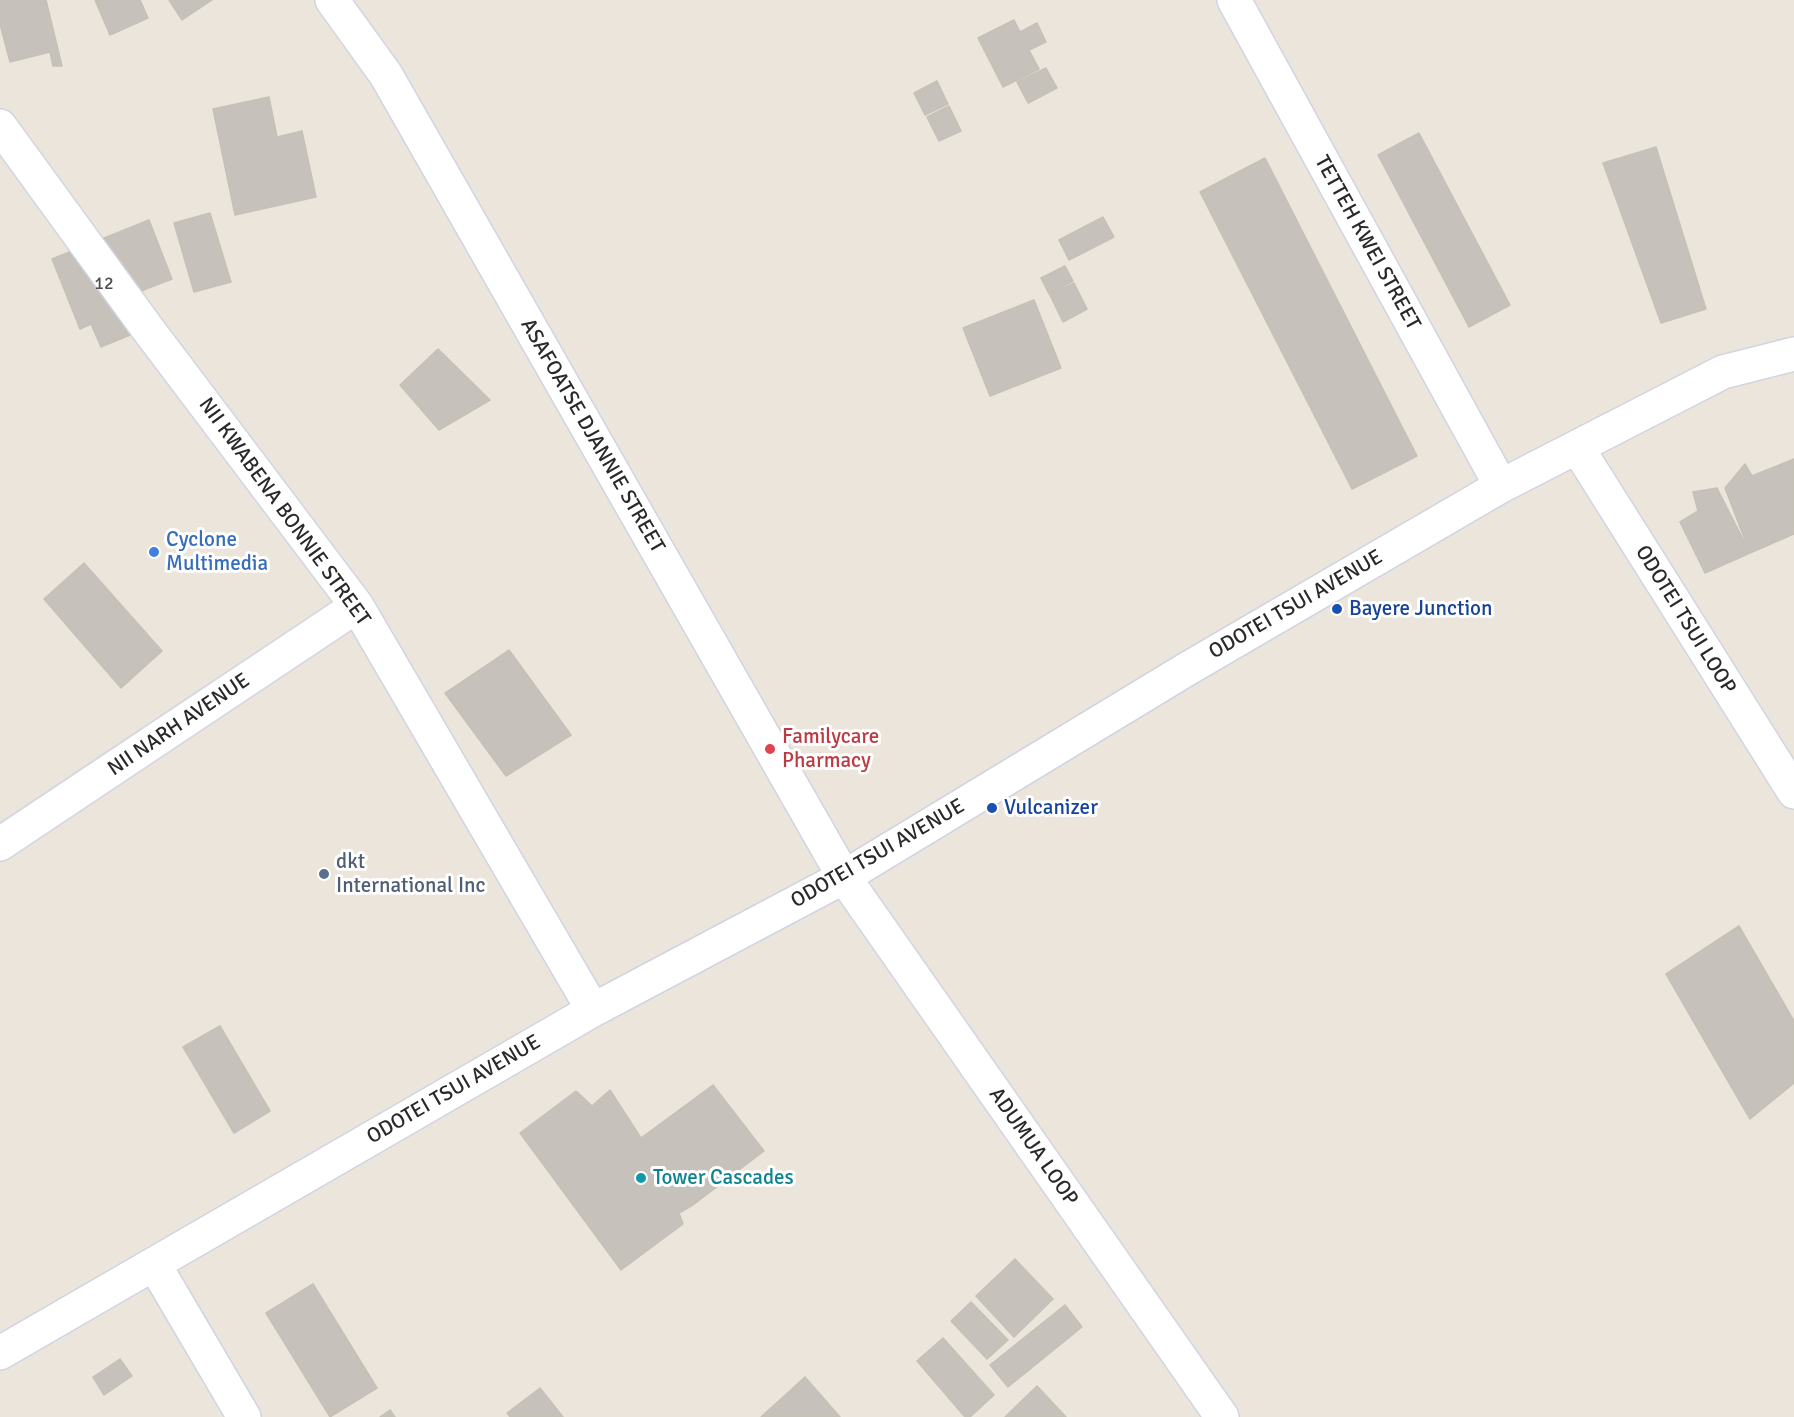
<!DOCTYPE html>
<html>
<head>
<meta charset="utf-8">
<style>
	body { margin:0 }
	canvas { display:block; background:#ebe5dc }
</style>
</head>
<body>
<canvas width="1794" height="1417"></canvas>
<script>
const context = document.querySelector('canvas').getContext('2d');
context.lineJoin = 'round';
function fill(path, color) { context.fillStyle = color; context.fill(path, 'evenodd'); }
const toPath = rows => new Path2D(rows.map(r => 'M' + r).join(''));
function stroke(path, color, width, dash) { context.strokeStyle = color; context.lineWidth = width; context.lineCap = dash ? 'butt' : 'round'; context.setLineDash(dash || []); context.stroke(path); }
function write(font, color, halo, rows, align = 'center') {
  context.font = font + ' Signika,sans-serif'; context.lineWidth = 6; context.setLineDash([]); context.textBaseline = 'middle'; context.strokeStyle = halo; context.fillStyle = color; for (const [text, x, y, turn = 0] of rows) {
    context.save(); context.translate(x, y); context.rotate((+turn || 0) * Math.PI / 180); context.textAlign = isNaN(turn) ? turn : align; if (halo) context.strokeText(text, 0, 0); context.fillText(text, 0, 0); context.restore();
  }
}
const building = toPath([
	[0,0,46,0,62,66,53,66,50,52,10,62,0,24,0,0],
	[95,0,140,0,148,18,110,35,95,0],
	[169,0,212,0,182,20,169,0],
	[1014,20,1020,32,1037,23,1046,42,1029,50,1039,69,1003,87,978,38,1014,20],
	[1046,68,1057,88,1028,103,1017,82,1046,68],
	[937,81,948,104,925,115,914,93,937,81],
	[269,97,277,137,302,131,316,197,235,215,213,109,269,97],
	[949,106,961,131,939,141,927,117,949,106],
	[1419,133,1510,305,1469,327,1378,155,1419,133],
	[1656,147,1706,309,1661,323,1603,163,1656,147],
	[1265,158,1417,456,1352,489,1200,192,1265,158],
	[210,213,231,282,194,292,174,223,210,213],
	[1103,217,1114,237,1069,260,1059,240,1103,217],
	[149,220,172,279,133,294,147,328,101,347,91,324,80,329,52,259,149,220],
	[1065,266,1073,281,1049,294,1041,278,1065,266],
	[1074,283,1087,309,1063,322,1050,295,1074,283],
	[1034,300,1061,368,990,396,963,328,1034,300],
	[438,349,490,400,439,430,400,385,438,349],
	[1794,459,1794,534,1750,553,1725,488,1745,464,1752,476,1794,459],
	[1717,488,1750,553,1705,573,1680,522,1698,511,1693,492,1717,488],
	[84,563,162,651,121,688,44,599,84,563],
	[509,650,571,735,506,776,445,693,509,650],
	[1739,926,1794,1021,1794,1083,1750,1119,1666,974,1739,926],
	[220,1026,270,1111,234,1133,183,1047,220,1026],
	[713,1085,764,1151,693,1205,679,1213,683,1224,621,1270,520,1133,576,1091,592,1106,610,1090,641,1138,713,1085],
	[1015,1259,1053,1299,1014,1337,976,1296,1015,1259],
	[313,1284,377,1388,330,1417,266,1313,313,1284],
	[971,1302,1008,1340,987,1359,951,1321,971,1302],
	[1065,1305,1082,1327,1008,1387,990,1365,1065,1305],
	[943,1338,994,1395,970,1417,965,1417,917,1361,943,1338],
	[120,1359,132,1376,104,1395,93,1377,120,1359],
	[805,1377,840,1417,761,1417,805,1377],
	[1037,1386,1066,1417,1005,1417,1037,1386],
	[540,1388,563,1417,510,1417,507,1413,540,1388],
	[390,1410,395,1417,380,1417,390,1410]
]);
fill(building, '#c6c2bb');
stroke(building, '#c6c1b6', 1.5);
const minor = toPath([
	[332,0,386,75,844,877,1222,1417],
	[1234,0,1501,486],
	[0,126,147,328,357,606,593,1010],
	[1577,447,1794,792],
	[0,844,357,606],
	[154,1264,244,1417],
	[0,1353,593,1010,844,877,1187,669,1501,486,1723,372,1794,354]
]);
stroke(minor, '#d1d4e1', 36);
stroke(minor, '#fff', 33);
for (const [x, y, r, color] of [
	[154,552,6,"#3f7fe0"],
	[1337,609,6,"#1a4fb4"],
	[770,749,6,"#e0444e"],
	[992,808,6,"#1a4fb4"],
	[324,874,6,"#5c6f8a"],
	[641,1178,6,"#0f9aa8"]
]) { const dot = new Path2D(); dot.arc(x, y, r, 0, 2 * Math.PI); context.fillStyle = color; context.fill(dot); stroke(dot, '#fff', 2); }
write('18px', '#504f4e', null, [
	["12",104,284]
]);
write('21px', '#292929', '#fff', [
	["TETTEH KWEI STREET",1367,243,61],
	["ASAFOATSE DJANNIE STREET",592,436,60],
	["NII KWABENA BONNIE STREET",284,512,54],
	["ODOTEI TSUI AVENUE",1296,605,-30],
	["ODOTEI TSUI LOOP",1685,620,58],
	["NII NARH AVENUE",179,725,-34],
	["ODOTEI TSUI AVENUE",878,854,-30],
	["ODOTEI TSUI AVENUE",454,1090,-30],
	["ADUMUA LOOP",1033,1147,55]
]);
write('21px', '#366cbe', '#fff', [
	["Cyclone",166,540],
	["Multimedia",166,564]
], 'left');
write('21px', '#164399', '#fff', [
	["Bayere Junction",1349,609],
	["Vulcanizer",1004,808]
], 'left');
write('21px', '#be3a42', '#fff', [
	["Familycare",782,737],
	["Pharmacy",782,761]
], 'left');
write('21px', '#4e5e75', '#fff', [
	["dkt",336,862],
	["International Inc",336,886]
], 'left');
write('21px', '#0d838f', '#fff', [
	["Tower Cascades",653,1178]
], 'left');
</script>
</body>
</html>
